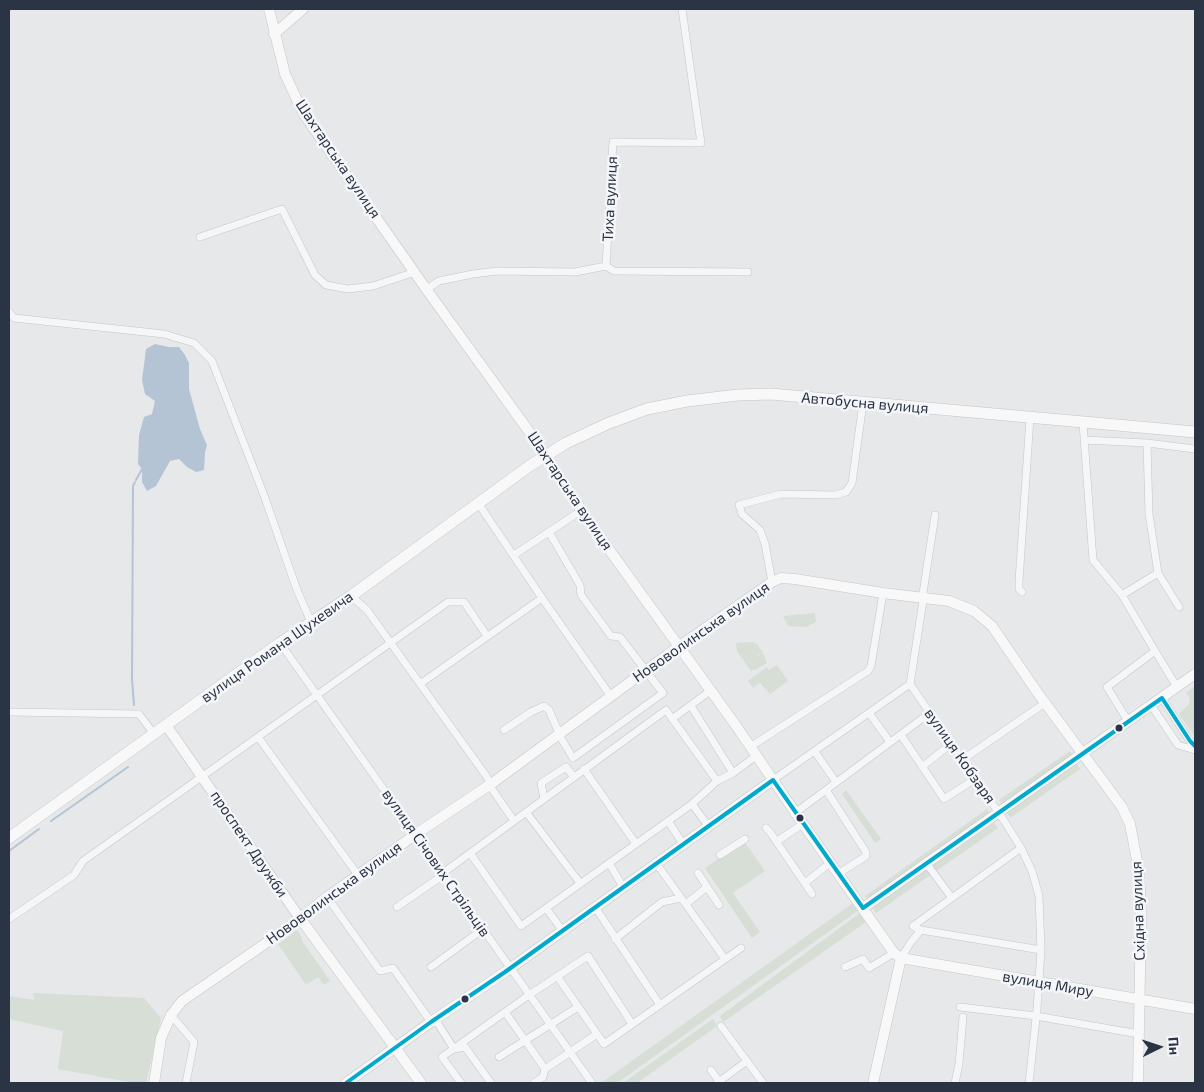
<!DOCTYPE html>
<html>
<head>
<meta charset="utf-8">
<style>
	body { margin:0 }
	#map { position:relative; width:1204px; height:1092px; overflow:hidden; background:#e6e8ea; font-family:"Exo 2",sans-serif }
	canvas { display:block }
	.frame { position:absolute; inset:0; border:10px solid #2b3445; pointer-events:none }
	.north { position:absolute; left:1134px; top:1022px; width:50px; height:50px; -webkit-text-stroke:4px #f4f6f9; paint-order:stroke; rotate:86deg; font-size:14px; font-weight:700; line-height:20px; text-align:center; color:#2b3445 }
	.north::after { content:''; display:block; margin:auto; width:18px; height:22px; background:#2b3445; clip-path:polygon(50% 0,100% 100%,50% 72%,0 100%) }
</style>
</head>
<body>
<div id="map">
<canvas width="1204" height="1092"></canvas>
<div class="frame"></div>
<div class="north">Пн</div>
</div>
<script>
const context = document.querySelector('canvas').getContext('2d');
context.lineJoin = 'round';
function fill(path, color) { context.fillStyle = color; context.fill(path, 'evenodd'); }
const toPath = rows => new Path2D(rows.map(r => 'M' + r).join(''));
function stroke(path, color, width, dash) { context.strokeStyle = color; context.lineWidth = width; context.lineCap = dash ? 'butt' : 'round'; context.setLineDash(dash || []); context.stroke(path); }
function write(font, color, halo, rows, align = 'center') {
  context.font = font + ' "Exo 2",sans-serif'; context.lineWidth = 5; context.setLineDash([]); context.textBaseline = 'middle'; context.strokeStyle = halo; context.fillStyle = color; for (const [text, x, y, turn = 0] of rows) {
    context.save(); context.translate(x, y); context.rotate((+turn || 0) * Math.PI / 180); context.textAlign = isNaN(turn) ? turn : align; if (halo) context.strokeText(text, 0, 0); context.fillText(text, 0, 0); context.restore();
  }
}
fill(toPath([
	[815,613,816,622,806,627,788,626,783,616],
	[753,642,757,644,763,653,758,654,757,656,763,653,767,663,755,670,754,669,751,671,737,651,736,643],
	[777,665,788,681,770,694,760,683,753,688,748,681,767,667,769,670],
	[1195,686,1195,737,1179,714,1189,704,1190,698,1186,693],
	[1070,751,1074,758,1002,806,999,800],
	[1076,763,1080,769,1010,818,1007,812],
	[846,790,881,839,875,843,842,794],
	[987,809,991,816,869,901,865,896],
	[994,823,998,828,876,913,872,907],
	[744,841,765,871,733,893,760,932,752,938,705,868],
	[853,903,859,910,617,1083,601,1083],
	[860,913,866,922,723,1022,720,1016],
	[297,930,301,936,302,941,330,981,324,985,318,977,306,985,278,944],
	[33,993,144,998,161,1018,146,1083,134,1083,58,1069,63,1031,9,1019,9,996,34,1000],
	[713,1019,717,1026,637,1083,623,1083]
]), '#d6ded6');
fill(toPath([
	[155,344,169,347,179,347,185,355,189,363,189,389,200,429,207,445,205,452,204,470,196,472,187,467,179,459,170,461,156,486,147,491,142,482,142,469,138,464,139,435,144,417,152,414,155,401,145,394,142,380,146,349]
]), '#b4c4d5');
stroke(toPath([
	[136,480,142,469],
	[134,705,132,679,133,486,135,482],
	[51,821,128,767],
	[9,851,39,829]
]), '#b4c4d5', 2);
const street = toPath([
	[200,237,282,209,315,275,326,285,348,289,373,286,415,272],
	[606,266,614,271,748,272],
	[427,289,439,281,473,274,497,271,575,272,606,266,613,142,701,143,682,9],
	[9,312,14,318,164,334,194,343,212,361,265,498,297,590,311,622],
	[1083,423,1093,560,1122,595,1155,651,1107,687,1128,721],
	[1084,440,1147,443,1195,449],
	[1147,443,1149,514,1158,573,1179,607],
	[478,503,542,598,610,695],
	[935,515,923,593,923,601,910,684,1005,822,1021,848,1032,871,1039,896,1041,950,1037,1009,1029,1083],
	[514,555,582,510],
	[772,582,765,544,760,530,742,514,739,505,781,494,835,495,846,492,852,483,863,403],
	[1022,592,1019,589,1019,581,1030,418],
	[1122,595,1158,573],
	[351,596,367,610,487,777,492,789,514,821],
	[280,643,592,1083],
	[1155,651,1177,687],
	[420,684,542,598],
	[1162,698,1190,741,1195,746],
	[1151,705,1178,745,1195,750],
	[691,706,733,773],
	[9,712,139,714,154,734],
	[869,713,890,742],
	[672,719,710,691],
	[504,730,531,712,544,706,549,710,562,740,573,758,663,693,620,637,611,636,581,595,580,585,549,532],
	[901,735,944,799,975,779],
	[258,737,358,875],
	[750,747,868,671,871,666,883,593],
	[815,752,836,782],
	[962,760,1045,703],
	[922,767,952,743],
	[584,769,636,844],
	[773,780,910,684],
	[826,790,866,852,866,856,838,874],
	[544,799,541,783,566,767,574,777],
	[692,804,709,827],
	[526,812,580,883],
	[795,813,931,712],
	[668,821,683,844],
	[766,828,770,832,812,894],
	[777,841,803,824],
	[1021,848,913,926,921,930,1041,950],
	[470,853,521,926,692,804,717,781,733,773,756,756],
	[720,855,745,839],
	[609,863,623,887],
	[656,863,725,959],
	[926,863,952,898],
	[698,873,719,905],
	[805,883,830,863],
	[327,897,380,971,393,968,431,1022],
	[686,904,707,887],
	[397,907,439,878,447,870,666,710,717,781],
	[595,907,660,1005],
	[546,908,562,930],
	[9,919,74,875,83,861,448,602,464,602,487,636],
	[615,939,662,902,681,898],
	[901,958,911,942,921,930],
	[431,967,483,929],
	[845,967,863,959,869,968,894,953],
	[557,976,604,1044,741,948],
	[960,1007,1036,1016,1139,1034],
	[505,1012,545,1069],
	[171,1015,194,1042,186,1083],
	[435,1019,454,1049,465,1047,491,1083],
	[721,1026,763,1083],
	[499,1057,578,1007],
	[711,1070,720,1083],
	[461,1083,442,1057,529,995,588,956,632,1024],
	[534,1083,543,1077,545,1069,597,1034],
	[717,1083,747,1061],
	[955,1083,959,1064,963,1017]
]);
const secondary = toPath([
	[269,9,285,74,303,113,424,286,533,437,595,530,737,727,803,824,894,953,901,958,1195,1009],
	[274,34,303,9],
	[166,725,297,914,421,1083],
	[863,908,1195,674],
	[154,1083,161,1038,171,1015,182,1001,295,923,327,897,419,832,491,784,678,647,772,582,781,578,795,579,883,593,949,601,974,611,992,626,1037,692,1122,807,1130,824,1139,871,1141,914,1138,1083],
	[346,1083,431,1022,505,972,773,780],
	[873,1083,901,958]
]);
const primary = toPath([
	[9,838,280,643,351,596,528,467,566,443,609,423,647,409,687,401,738,395,771,394,1195,432]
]);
stroke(street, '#c4c6c8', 8);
stroke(secondary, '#c4c6c8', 11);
stroke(primary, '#c2c5c8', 12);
stroke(street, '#f5f6f7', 7);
stroke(secondary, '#f8f8f8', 10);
stroke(primary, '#f8f8f8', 11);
stroke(toPath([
	[346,1083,431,1022,505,972,773,780,863,908,1162,698,1190,741,1195,746]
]), '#00a9ce', 4);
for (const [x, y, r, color] of [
	[1119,728,4.5,"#2b3445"],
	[800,818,4.5,"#2b3445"],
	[465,999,4.5,"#2b3445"]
]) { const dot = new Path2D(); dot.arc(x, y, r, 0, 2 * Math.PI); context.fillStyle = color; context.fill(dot); stroke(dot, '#f4f6f9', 2); }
write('15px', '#2b3445', '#f4f6f9', [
	["Шахтарська вулиця",338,159,56],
	["Тиха вулиця",610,199,-87],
	["Автобусна вулиця",865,403,5],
	["Шахтарська вулиця",570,491,56],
	["Нововолинська вулиця",701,632,-35],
	["вулиця Романа Шухевича",277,647,-35],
	["вулиця Кобзаря",960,756,55],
	["проспект Дружби",249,844,56],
	["вулиця Січових Стрільців",436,863,55],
	["Нововолинська вулиця",334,893,-36],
	["Східна вулиця",1138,911,-92],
	["вулиця Миру",1048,984,10]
]);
</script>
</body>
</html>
